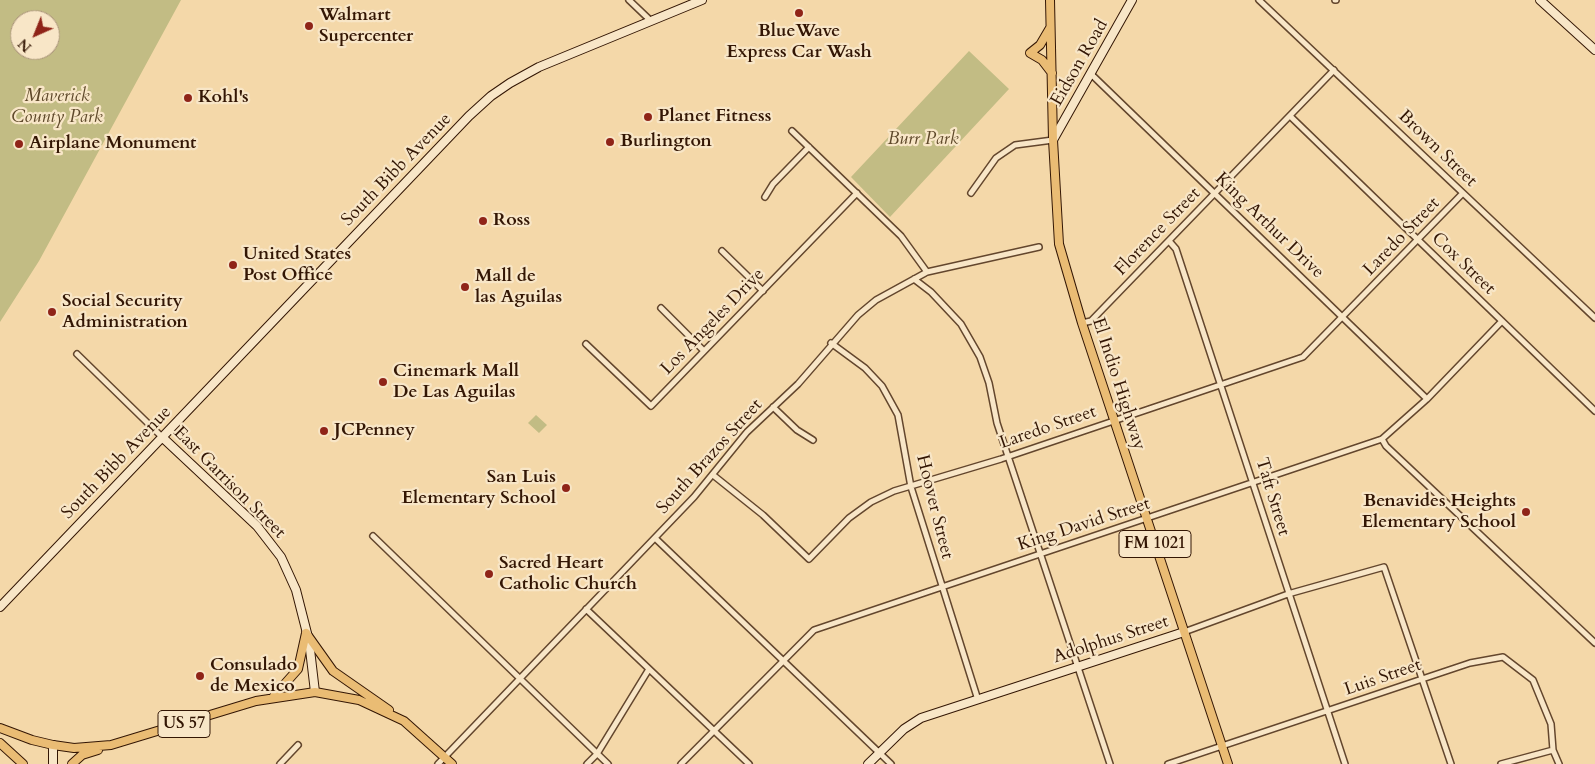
<!DOCTYPE html>
<html>
<head>
<meta charset="utf-8">
<style>
	body { margin:0 }
	#map { position:relative; width:1595px; height:764px; overflow:hidden; background:#f4d8a9; font-family:Cardo,serif }
	canvas { display:block }
	.north { position:absolute; left:10px; top:10px; width:50px; height:50px; box-sizing:border-box; background:#f8e6c7; border:1px solid #a99379; border-radius:50%; rotate:224deg; font-size:14px; font-weight:700; line-height:20px; text-align:center; color:#331604 }
	.north::after { content:''; display:block; margin:auto; width:18px; height:22px; background:#8f2418; clip-path:polygon(50% 0,100% 100%,50% 72%,0 100%) }
</style>
</head>
<body>
<div id="map">
<canvas width="1595" height="764"></canvas>
<div class="north">N</div>
</div>
<script>
const context = document.querySelector('canvas').getContext('2d');
context.lineJoin = 'round';
function fill(path, color) { context.fillStyle = color; context.fill(path, 'evenodd'); }
const toPath = rows => new Path2D(rows.map(r => 'M' + r).join(''));
function stroke(path, color, width, dash) { context.strokeStyle = color; context.lineWidth = width; context.lineCap = dash ? 'butt' : 'round'; context.setLineDash(dash || []); context.stroke(path); }
function write(font, color, halo, rows, align = 'center') {
  context.font = font + ' Cardo,serif'; context.lineWidth = 4.5; context.setLineDash([]); context.textBaseline = 'middle'; context.strokeStyle = halo; context.fillStyle = color; for (const [text, x, y, turn = 0] of rows) {
    context.save(); context.translate(x, y); context.rotate((+turn || 0) * Math.PI / 180); context.textAlign = isNaN(turn) ? turn : align; if (halo) context.strokeText(text, 0, 0); context.fillText(text, 0, 0); context.restore();
  }
}
fill(toPath([
	[0,0,181,0,39,261,0,322],
	[20,20,50,20,50,50,20,50],
	[969,51,1009,89,890,217,851,177],
	[536,415,547,425,539,433,528,423]
]), '#c2bc84');
const street = toPath([
	[629,0,651,21],
	[1259,0,1595,318],
	[1335,0,1336,0],
	[1091,74,1427,399],
	[1290,116,1595,411],
	[792,131,901,236,927,272],
	[971,193,996,158,1015,145,1053,140],
	[765,197,773,184,809,147],
	[1169,241,1176,249,1345,764],
	[722,251,763,291],
	[914,279,931,292,961,324,980,357,989,383,997,423,1110,764],
	[661,308,704,351],
	[1082,323,1091,321,1334,70],
	[831,343,865,368,882,386,898,415,911,487,978,700],
	[586,344,651,406,857,193],
	[77,354,162,437],
	[773,407,797,430,813,440],
	[1382,439,1386,446,1595,643],
	[713,475,763,515,809,559,849,518,871,502,894,491,1001,459,1303,357,1463,193],
	[373,536,608,764],
	[655,538,891,764],
	[586,609,749,764],
	[1184,632,1288,594,1384,567,1451,764],
	[280,764,298,745],
	[438,764,694,497,747,432,798,384,858,315,876,300,927,272,1039,247],
	[587,764,597,754,649,669],
	[681,764,814,630,1382,439,1427,399,1502,321],
	[1168,764,1470,663,1503,657,1533,680,1551,724,1553,750,1559,764],
	[1501,764,1553,750]
]);
const secondary = toPath([
	[1540,0,1595,50],
	[1053,140,1132,0],
	[162,437,257,526,281,557,296,590,309,641,315,692],
	[0,607,469,116,491,96,510,83,539,67,702,0],
	[53,764,53,745],
	[868,764,904,729,921,718,1184,632]
]);
const primary = toPath([
	[1050,0,1053,140,1059,244,1082,323,1228,764],
	[1050,28,1040,45,1030,53,1042,60,1052,73],
	[306,633,333,671,389,710],
	[274,696,298,669,306,633],
	[0,728,32,740,53,745,74,748,111,745,256,701,315,692,359,700,404,721,452,764],
	[0,743,23,764],
	[72,764,82,755,98,750]
]);
stroke(street, '#63462d', 8);
stroke(secondary, '#331604', 10);
stroke(primary, '#331604', 10);
stroke(street, '#f8e6c7', 5);
stroke(secondary, '#f8e6c7', 8);
stroke(primary, '#eabc74', 8);
for (const [x, y, r, color] of [
	[799,13,5,"#8f2418"],
	[309,26,5,"#8f2418"],
	[188,98,5,"#8f2418"],
	[648,117,5,"#8f2418"],
	[610,142,5,"#8f2418"],
	[19,144,5,"#8f2418"],
	[483,221,5,"#8f2418"],
	[233,265,5,"#8f2418"],
	[465,287,5,"#8f2418"],
	[52,312,5,"#8f2418"],
	[383,382,5,"#8f2418"],
	[324,431,5,"#8f2418"],
	[566,488,5,"#8f2418"],
	[1526,512,5,"#8f2418"],
	[489,574,5,"#8f2418"],
	[200,676,5,"#8f2418"]
]) { const dot = new Path2D(); dot.arc(x, y, r, 0, 2 * Math.PI); context.fillStyle = color; context.fill(dot); stroke(dot, '#f8e6c7', 2); }
for (const [x, y, w] of [
	[1155,544,72],
	[184,724,52]
]) { const box = new Path2D(); box.roundRect(x - w / 2, y - 13.5, w, 27, 4); context.fillStyle = '#f8e6c7'; context.fill(box); stroke(box, '#331604', 1); }
write('bold 16px', '#331604', null, [
	["FM 1021",1155,544],
	["US 57",184,724]
]);
write('bold 18px', '#331604', '#f8e6c7', [
	["Walmart",319,16],
	["Supercenter",319,37],
	["BlueWave",799,32,"center"],
	["Express Car Wash",799,53,"center"],
	["Kohl's",198,98],
	["Planet Fitness",658,117],
	["Burlington",620,142],
	["Airplane Monument",29,144],
	["Ross",493,221],
	["United States",243,255],
	["Post Office",243,276],
	["Mall de",475,277],
	["las Aguilas",475,298],
	["Social Security",62,302],
	["Administration",62,323],
	["Cinemark Mall",393,372],
	["De Las Aguilas",393,393],
	["JCPenney",334,431],
	["San Luis",556,478,"right"],
	["Elementary School",556,499,"right"],
	["Benavides Heights",1516,502,"right"],
	["Elementary School",1516,523,"right"],
	["Sacred Heart",499,564],
	["Catholic Church",499,585],
	["Consulado",210,666],
	["de Mexico",210,687]
], 'left');
write('18px', '#331604', '#f8e6c7', [
	["Eidson Road",1080,63,-60],
	["Brown Street",1437,149,44],
	["South Bibb Avenue",397,170,-46],
	["King Arthur Drive",1269,226,44],
	["Florence Street",1158,232,-46],
	["Laredo Street",1402,237,-46],
	["Cox Street",1463,264,44],
	["Los Angeles Drive",713,322,-46],
	["El Indio Highway",1118,384,72],
	["Laredo Street",1048,428,-19],
	["South Brazos Street",710,457,-48],
	["South Bibb Avenue",117,463,-46],
	["East Garrison Street",229,483,45],
	["Taft Street",1272,497,73],
	["Hoover Street",934,507,76],
	["King David Street",1084,525,-18],
	["Adolphus Street",1111,640,-18],
	["Luis Street",1383,678,-19]
]);
write('italic 18px', '#5e482a', '#f8e6c7', [
	["Maverick",57,97],
	["County Park",57,118],
	["Burr Park",923,140]
]);
</script>
</body>
</html>
